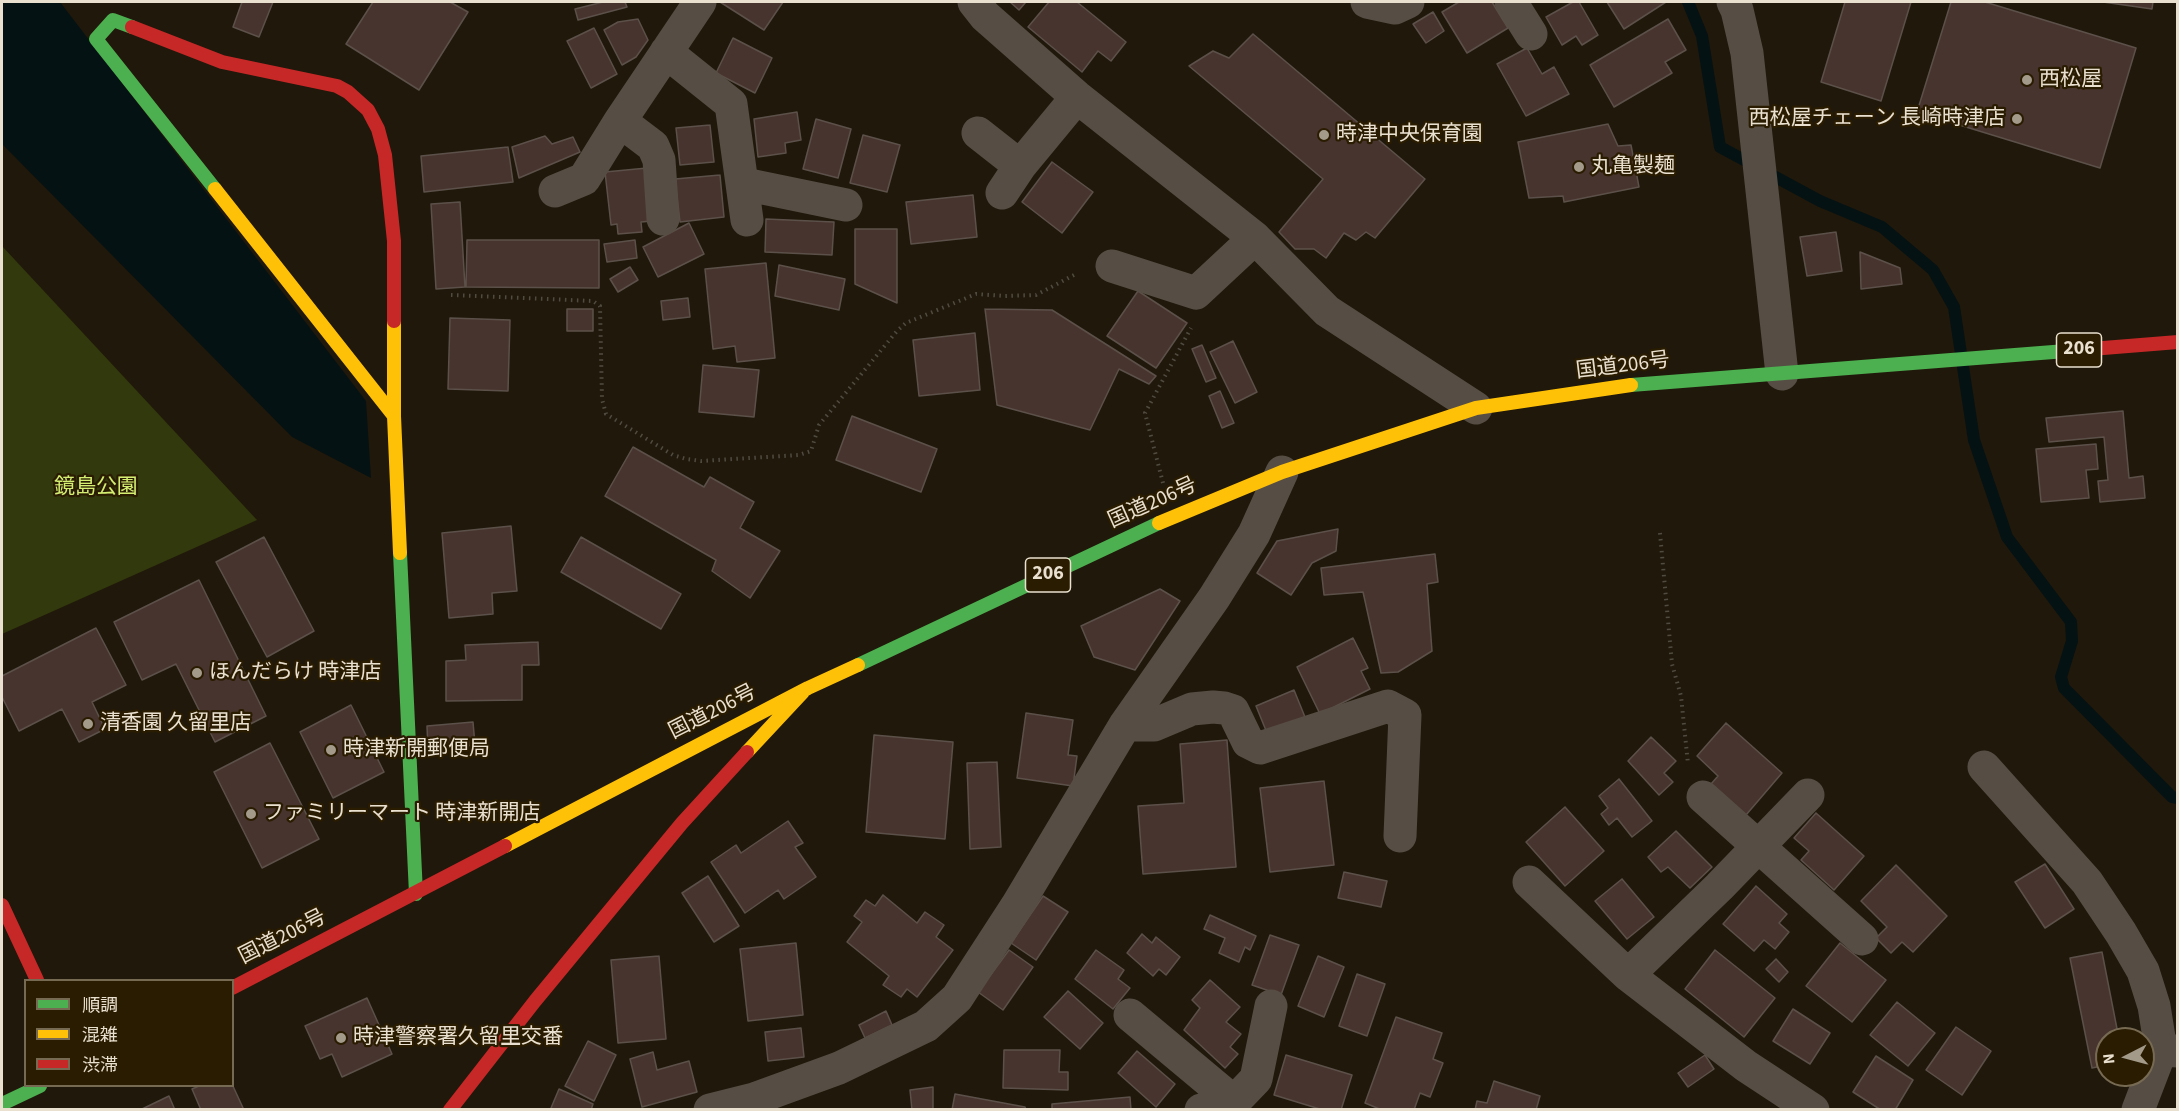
<!DOCTYPE html>
<html>
<head>
<meta charset="utf-8">
<style>
	body { margin:0 }
	#map { position:relative; width:2179px; height:1111px; overflow:hidden; background:#20180a; font-family:"Source Sans 3","Noto Sans JP",sans-serif }
	canvas { display:block }
	.frame { position:absolute; inset:0; border:3px solid #eae0cf; pointer-events:none }
	.legend { position:absolute; left:24px; top:979px; width:210px; height:108px; box-sizing:border-box; background:#2a1c00; border:2px solid #776a53; margin:0; padding:8px 10px; list-style:none; font-size:18px; color:#eae0cf }
	.legend li { display:flex; align-items:center; gap:12px; height:30px }
	.legend b { width:30px; border:2px solid #776a53 }
	.north { position:absolute; left:2095px; top:1027px; width:60px; height:60px; box-sizing:border-box; background:#2a1c00; border:2px solid #776a53; border-radius:50%; rotate:264deg; font-size:16px; font-weight:700; line-height:24px; text-align:center; color:#eae0cf }
	.north::after { content:''; display:block; margin:auto; width:21px; height:27px; background:#a39a8a; clip-path:polygon(50% 0,100% 100%,50% 72%,0 100%) }
</style>
</head>
<body>
<div id="map">
<canvas width="2179" height="1111"></canvas>
<div class="frame"></div>
<ul class="legend">
<li><b style="height:8px;background:#4caf50"></b>順調</li>
<li><b style="height:8px;background:#ffc107"></b>混雑</li>
<li><b style="height:8px;background:#c62828"></b>渋滞</li>
</ul>
<div class="north">N</div>
</div>
<script>
const context = document.querySelector('canvas').getContext('2d');
context.lineJoin = 'round';
function fill(path, color) { context.fillStyle = color; context.fill(path, 'evenodd'); }
const toPath = rows => new Path2D(rows.map(r => 'M' + r).join(''));
function stroke(path, color, width, dash) { context.strokeStyle = color; context.lineWidth = width; context.lineCap = dash ? 'butt' : 'round'; context.setLineDash(dash || []); context.stroke(path); }
function write(font, color, halo, rows, align = 'center') {
  context.font = font + ' "Source Sans 3","Noto Sans JP",sans-serif'; context.lineWidth = 4.5; context.setLineDash([]); context.textBaseline = 'middle'; context.strokeStyle = halo; context.fillStyle = color; for (const [text, x, y, turn = 0] of rows) {
    context.save(); context.translate(x, y); context.rotate((+turn || 0) * Math.PI / 180); context.textAlign = isNaN(turn) ? turn : align; if (halo) context.strokeText(text, 0, 0); context.fillText(text, 0, 0); context.restore();
  }
}
fill(toPath([
	[2,246,257,520,2,634]
]), '#32390d');
fill(toPath([
	[2,2,60,2,366,401,371,478,292,437,2,144]
]), '#051214');
stroke(toPath([
	[1688,2,1702,36,1720,147,1820,201,1882,227,1933,270,1954,307,1974,440,2007,537,2071,622,2072,641,2061,677,2064,688,2172,797,2178,798]
]), '#051214', 12);
const building = toPath([
	[242,2,273,2,259,37,233,27,242,2],
	[373,2,450,2,468,12,419,90,346,44,373,2],
	[603,2,625,2,627,7,578,20,575,9,603,2],
	[720,2,783,2,764,30,720,2],
	[1010,2,1026,2,1019,10,1010,2],
	[1049,2,1077,2,1126,42,1111,61,1098,51,1082,72,1028,27,1049,2],
	[1459,2,1492,2,1508,28,1467,53,1442,12,1459,2],
	[1573,2,1579,2,1598,35,1582,45,1576,36,1562,45,1546,17,1573,2],
	[1607,2,1666,2,1624,29,1607,2],
	[1845,2,1911,2,1881,101,1821,82,1845,2],
	[1951,2,1985,2,2136,48,2100,168,1917,112,1951,2],
	[2103,2,2153,2,2152,9,2103,2],
	[1433,12,1444,31,1426,43,1413,24,1433,12],
	[638,19,648,40,636,57,622,65,604,30,618,22,638,19],
	[1668,19,1686,50,1665,62,1672,73,1614,107,1590,65,1668,19],
	[594,28,617,74,591,88,567,41,594,28],
	[1253,34,1425,179,1375,238,1366,232,1356,240,1344,233,1326,258,1314,249,1295,249,1279,232,1323,179,1189,66,1213,51,1229,58,1253,34],
	[733,38,772,58,755,93,716,73,733,38],
	[1527,48,1542,74,1554,67,1569,94,1526,116,1497,64,1527,48],
	[797,112,801,140,785,143,786,153,758,157,754,119,797,112],
	[816,119,851,129,838,178,803,169,816,119],
	[1608,124,1618,146,1631,145,1639,187,1564,202,1563,196,1529,198,1518,142,1608,124],
	[710,125,714,162,680,165,676,128,710,125],
	[863,135,900,145,887,192,850,183,863,135],
	[545,136,552,144,573,137,580,152,519,178,512,147,545,136],
	[508,147,513,182,424,192,421,156,508,147],
	[1052,162,1093,192,1062,233,1022,202,1052,162],
	[647,168,652,221,641,222,642,232,618,234,617,224,611,225,605,172,647,168],
	[720,175,724,217,680,222,675,179,720,175],
	[973,195,977,237,911,244,906,202,973,195],
	[460,202,465,287,436,289,431,204,460,202],
	[766,219,834,222,832,255,765,252,766,219],
	[689,223,704,254,658,277,643,247,689,223],
	[855,229,897,229,897,303,855,284,855,229],
	[1836,232,1842,271,1807,276,1800,237,1836,232],
	[467,240,599,240,599,288,466,287,467,240],
	[635,240,637,258,607,262,604,244,635,240],
	[1860,252,1900,268,1902,284,1861,289,1860,252],
	[766,263,775,358,737,362,735,346,713,349,705,269,766,263],
	[779,265,845,279,839,310,775,296,779,265],
	[630,267,638,280,618,292,610,279,630,267],
	[1138,291,1187,323,1156,368,1107,336,1138,291],
	[688,298,690,317,663,320,661,301,688,298],
	[567,309,593,309,593,331,567,331,567,309],
	[985,309,1052,310,1156,376,1149,384,1119,369,1090,430,997,405,985,309],
	[450,318,510,320,508,391,448,389,450,318],
	[975,333,980,390,919,396,913,340,975,333],
	[1233,341,1257,392,1235,403,1210,352,1233,341],
	[1202,345,1216,378,1206,382,1192,349,1202,345],
	[703,365,759,370,754,417,699,412,703,365],
	[1220,391,1234,423,1222,428,1209,396,1220,391],
	[2123,411,2129,478,2143,476,2145,498,2100,502,2098,481,2108,480,2104,437,2049,442,2046,418,2123,411],
	[852,416,937,449,921,492,836,460,852,416],
	[2096,444,2098,469,2086,470,2089,498,2041,502,2036,449,2096,444],
	[633,447,704,487,710,477,754,502,740,528,780,551,750,598,712,571,716,560,605,496,633,447],
	[511,526,517,591,492,593,493,614,449,618,442,533,511,526],
	[1338,529,1336,551,1312,563,1291,595,1257,573,1277,541,1338,529],
	[264,537,314,631,267,657,216,562,264,537],
	[581,537,681,594,661,629,561,572,581,537],
	[1435,554,1438,582,1427,584,1432,651,1398,672,1381,673,1363,592,1324,595,1321,568,1435,554],
	[199,580,266,716,215,742,176,664,142,680,114,622,199,580],
	[1160,589,1180,601,1135,670,1094,657,1081,626,1160,589],
	[96,628,126,685,92,702,105,729,79,742,62,709,19,731,2,697,2,676,96,628],
	[1353,638,1368,668,1361,671,1370,689,1320,714,1297,667,1353,638],
	[538,642,539,665,522,665,522,700,446,701,446,661,466,660,465,645,538,642],
	[1294,690,1305,717,1267,733,1256,706,1294,690],
	[351,705,384,772,333,798,300,732,351,705],
	[1026,713,1073,720,1068,755,1077,756,1073,786,1017,778,1026,713],
	[473,722,475,745,428,750,427,726,473,722],
	[1726,723,1782,773,1746,815,1711,784,1718,776,1697,756,1726,723],
	[874,735,953,742,945,839,866,832,874,735],
	[1651,737,1676,761,1664,773,1673,782,1659,795,1628,761,1651,737],
	[1227,740,1236,867,1143,874,1138,806,1184,803,1180,744,1227,740],
	[270,743,319,839,262,868,214,772,270,743],
	[997,762,1001,847,970,849,967,763,997,762],
	[1619,779,1652,821,1632,837,1617,818,1609,825,1601,814,1608,808,1599,796,1619,779],
	[1324,781,1334,865,1270,872,1260,788,1324,781],
	[1565,807,1604,851,1565,886,1526,842,1565,807],
	[1816,813,1864,856,1834,890,1801,860,1809,851,1794,838,1816,813],
	[788,821,803,843,795,847,816,877,784,899,778,890,745,913,711,862,736,845,741,853,788,821],
	[1676,831,1712,867,1690,888,1668,867,1661,872,1648,857,1676,831],
	[2045,864,2074,909,2045,928,2015,882,2045,864],
	[1896,865,1947,916,1913,952,1902,942,1891,953,1876,938,1887,927,1861,901,1896,865],
	[1344,872,1387,881,1381,907,1338,898,1344,872],
	[708,876,739,926,714,942,682,893,708,876],
	[1622,879,1654,917,1627,939,1595,901,1622,879],
	[1756,886,1787,914,1779,923,1789,932,1775,949,1764,940,1754,951,1723,924,1756,886],
	[883,895,917,923,925,912,944,925,936,937,953,950,917,997,907,989,901,997,883,985,889,976,847,942,862,922,854,916,866,900,875,906,883,895],
	[1043,896,1068,912,1036,960,1011,943,1043,896],
	[1210,915,1256,936,1250,950,1245,947,1239,962,1219,953,1225,938,1204,929,1210,915],
	[1142,934,1152,943,1156,937,1180,957,1166,975,1159,969,1153,976,1127,953,1142,934],
	[1270,935,1299,945,1281,995,1252,985,1270,935],
	[796,943,803,1015,748,1021,740,949,796,943],
	[1840,943,1886,980,1852,1022,1806,986,1840,943],
	[1009,950,1033,967,1003,1010,978,992,1009,950],
	[1096,950,1124,970,1118,979,1130,988,1113,1009,1075,979,1096,950],
	[1715,950,1775,998,1744,1037,1685,989,1715,950],
	[2102,952,2119,1039,2107,1039,2107,1065,2092,1068,2070,958,2102,952],
	[659,956,666,1039,618,1043,611,960,659,956],
	[1318,956,1344,967,1324,1017,1298,1006,1318,956],
	[1776,959,1788,972,1779,982,1766,969,1776,959],
	[1357,974,1385,984,1367,1036,1339,1026,1357,974],
	[1210,980,1240,1007,1226,1022,1241,1034,1230,1047,1238,1054,1225,1068,1184,1030,1200,1008,1192,1000,1210,980],
	[1068,991,1103,1023,1080,1049,1044,1017,1068,991],
	[367,998,392,1054,342,1077,332,1054,320,1059,305,1026,367,998],
	[1897,1002,1935,1033,1908,1066,1870,1035,1897,1002],
	[1793,1009,1830,1033,1810,1064,1773,1041,1793,1009],
	[886,1011,892,1025,865,1038,859,1025,886,1011],
	[1396,1017,1442,1033,1433,1059,1443,1063,1430,1097,1420,1093,1414,1110,1382,1110,1365,1103,1396,1017],
	[1956,1027,1991,1051,1962,1095,1926,1070,1956,1027],
	[801,1028,804,1057,768,1061,765,1032,801,1028],
	[588,1041,616,1055,594,1101,565,1086,588,1041],
	[1004,1050,1060,1050,1059,1072,1068,1072,1068,1090,1003,1088,1004,1050],
	[1137,1051,1175,1084,1156,1107,1118,1073,1137,1051],
	[653,1052,657,1070,689,1061,697,1092,642,1107,630,1059,653,1052],
	[1286,1055,1352,1075,1341,1110,1323,1110,1274,1095,1286,1055],
	[1705,1055,1714,1069,1688,1087,1678,1073,1705,1055],
	[1876,1056,1913,1080,1895,1110,1881,1110,1853,1092,1876,1056],
	[1494,1081,1540,1096,1536,1110,1475,1110,1477,1101,1487,1103,1494,1081],
	[232,1084,244,1110,201,1110,192,1089,199,1086,232,1084],
	[933,1087,933,1110,912,1110,910,1090,933,1087],
	[559,1089,593,1104,591,1110,555,1110,551,1108,559,1089],
	[955,1094,1025,1107,1026,1110,952,1110,955,1094],
	[169,1096,175,1110,140,1110,169,1096],
	[1130,1097,1131,1110,1052,1110,1052,1104,1130,1097]
]);
fill(building, '#48342e');
stroke(building, '#5c514a', 1.5);
stroke(toPath([
	[451,295,593,301,600,306,602,399,606,414,673,455,686,459,701,461,799,455,811,451,819,425,897,331,906,323,976,294,1005,296,1036,295,1076,274],
	[1163,483,1145,413,1191,328],
	[1660,533,1672,664,1681,696,1688,764]
]), '#504b41', 4, [1.5, 4.5]);
stroke(toPath([
	[974,2,985,16,1077,97,1255,238,1327,311,1476,408],
	[1367,2,1395,8,1408,2],
	[1511,2,1531,34],
	[1733,2,1737,10,1747,53,1782,374],
	[666,52,731,104,747,220],
	[620,121,653,146,659,160,663,219],
	[978,133,1020,166,1077,97],
	[744,184,846,205],
	[555,191,584,179,620,121,700,2],
	[1002,193,1020,166],
	[1112,266,1196,293,1255,238],
	[1125,725,1154,725,1192,709,1213,707,1224,708,1233,711,1248,742,1260,748,1388,706,1405,715,1400,836],
	[1984,767,2087,882,2121,933,2143,971,2154,1006,2161,1050],
	[1703,797,1862,939],
	[1529,882,1628,975,1746,1066,1813,1110],
	[1628,975,1719,887,1808,795],
	[1130,1015,1234,1102],
	[710,1110,754,1099,839,1068,926,1026,957,998,1018,904,1125,725,1214,598,1254,534,1282,472],
	[1201,1110,1234,1102,1256,1079,1271,1006],
	[2138,1110,2161,1050,2178,1051]
]), '#564e44', 33);
stroke(toPath([
	[132,27,113,20,96,39,215,189],
	[1631,385,2066,351],
	[400,553,416,894],
	[858,665,1159,523],
	[2,1104,40,1086]
]), '#4caf50', 14);
stroke(toPath([
	[215,189,394,416],
	[394,321,394,416,400,553],
	[1159,523,1282,472,1476,408,1631,385],
	[747,752,803,692],
	[505,846,808,688,858,665]
]), '#ffc107', 14);
stroke(toPath([
	[132,27,222,62,337,86,348,92,368,110,378,129,385,155,394,241,394,321],
	[2066,351,2178,342],
	[2,905,37,980],
	[232,988,505,846],
	[450,1110,535,1001,682,823,747,752]
]), '#c62828', 14);
for (const [x, y, r, color] of [
	[2027,80,6,"#a39a8a"],
	[2017,119,6,"#a39a8a"],
	[1324,135,6,"#a39a8a"],
	[1579,167,6,"#a39a8a"],
	[197,673,6,"#a39a8a"],
	[88,724,6,"#a39a8a"],
	[331,750,6,"#a39a8a"],
	[251,814,6,"#a39a8a"],
	[341,1038,6,"#a39a8a"]
]) { const dot = new Path2D(); dot.arc(x, y, r, 0, 2 * Math.PI); context.fillStyle = color; context.fill(dot); stroke(dot, '#2a1c00', 2); }
for (const [x, y, w] of [
	[2079,350,45],
	[1048,575,45]
]) { const box = new Path2D(); box.roundRect(x - w / 2, y - 17, w, 34, 4.5); context.fillStyle = '#2a1c00'; context.fill(box); stroke(box, '#eae0cf', 1.5); }
write('bold 20px', '#eae0cf', null, [
	["206",2079,350],
	["206",1048,575]
]);
write('21px', '#eae0cf', '#2a1c00', [
	["西松屋",2039,80],
	["西松屋チェーン 長崎時津店",2005,119,"right"],
	["時津中央保育園",1336,135],
	["丸亀製麺",1591,167],
	["ほんだらけ 時津店",209,673],
	["清香園 久留里店",100,724],
	["時津新開郵便局",343,750],
	["ファミリーマート 時津新開店",263,814],
	["時津警察署久留里交番",353,1038]
], 'left');
write('21px', '#eae0cf', '#2a1c00', [
	["国道206号",1623,367,-7],
	["国道206号",1153,504,-24],
	["国道206号",713,713,-27],
	["国道206号",283,938,-27]
]);
write('21px', '#d4ee72', '#2a1c00', [
	["鏡島公園",96,488]
]);
</script>
</body>
</html>
